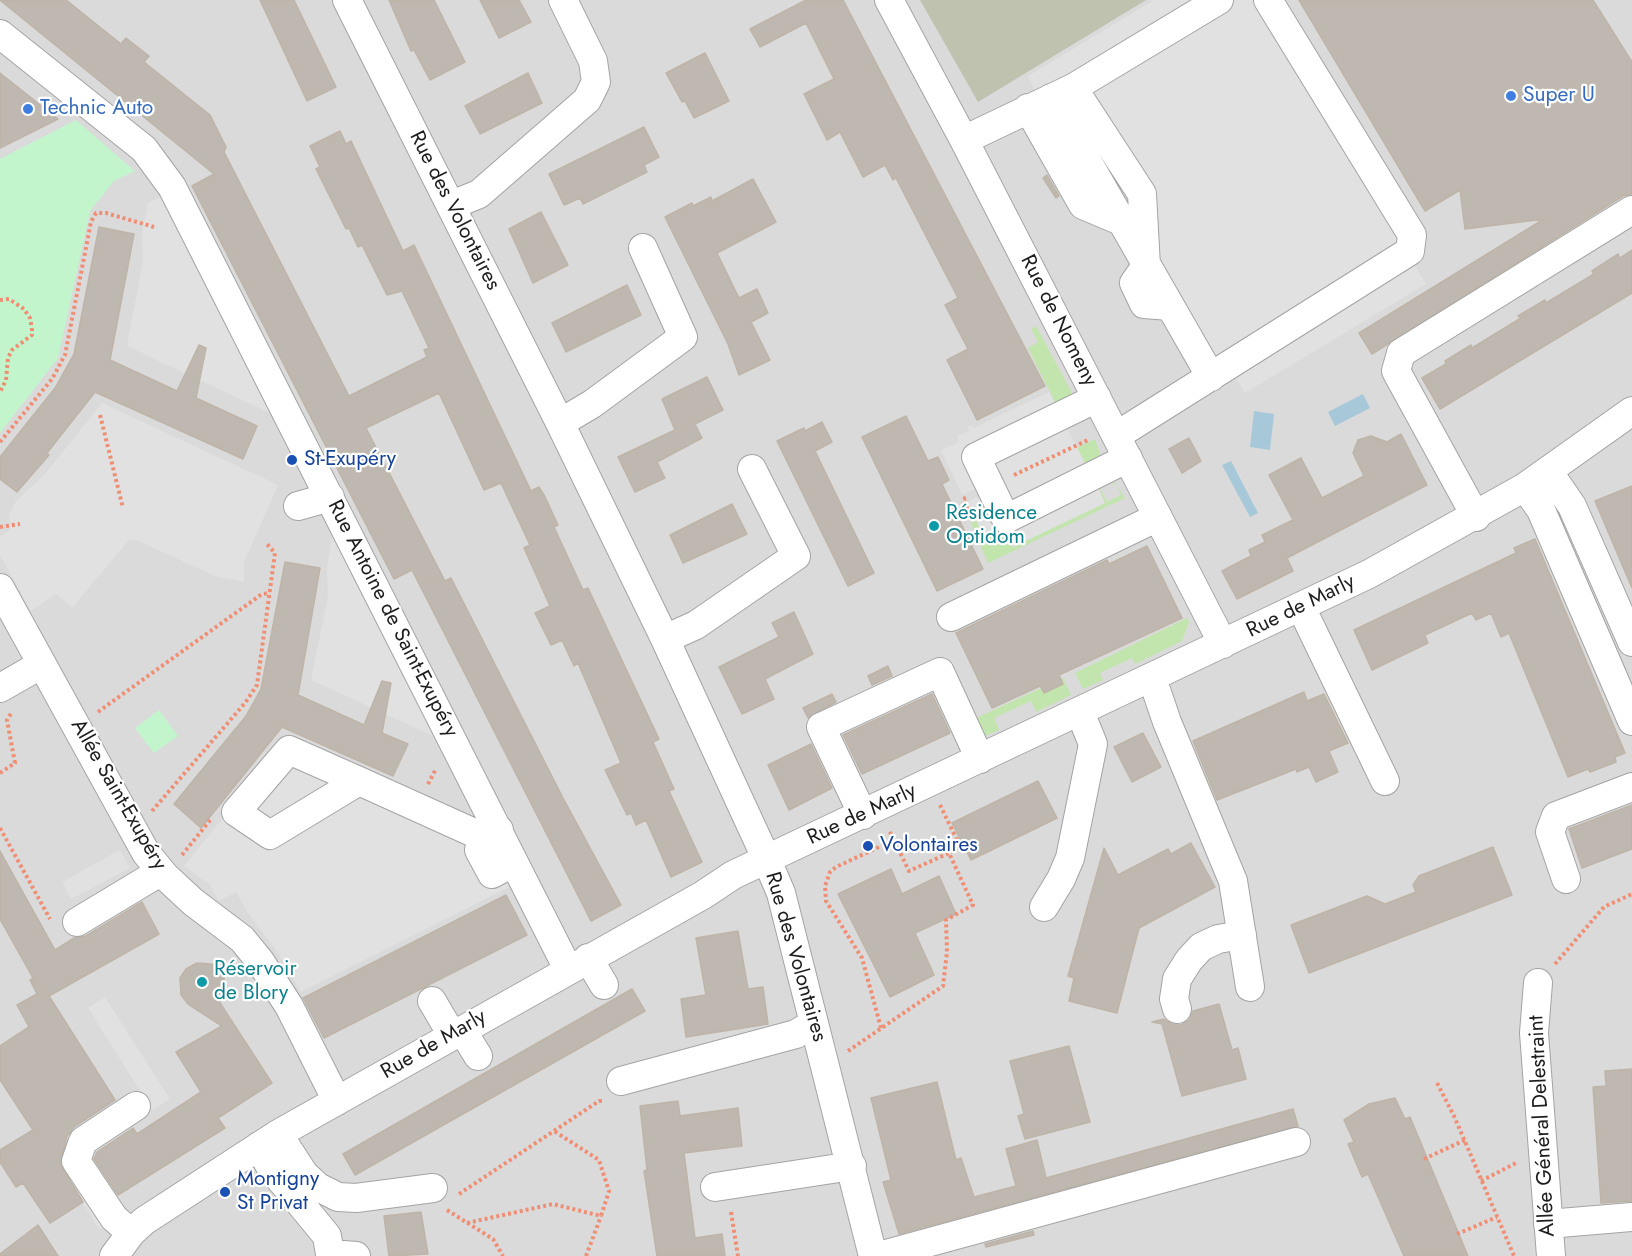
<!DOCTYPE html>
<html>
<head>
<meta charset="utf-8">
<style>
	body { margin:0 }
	canvas { display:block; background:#eeebe4 }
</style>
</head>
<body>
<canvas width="1632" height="1256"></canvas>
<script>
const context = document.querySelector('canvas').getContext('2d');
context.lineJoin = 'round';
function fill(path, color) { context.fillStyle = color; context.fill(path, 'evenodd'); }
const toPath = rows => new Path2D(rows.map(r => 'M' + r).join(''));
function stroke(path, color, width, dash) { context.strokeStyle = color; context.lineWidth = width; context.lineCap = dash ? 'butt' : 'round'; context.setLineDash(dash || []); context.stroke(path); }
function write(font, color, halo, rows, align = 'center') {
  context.font = font + ' Jost,sans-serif'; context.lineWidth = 4.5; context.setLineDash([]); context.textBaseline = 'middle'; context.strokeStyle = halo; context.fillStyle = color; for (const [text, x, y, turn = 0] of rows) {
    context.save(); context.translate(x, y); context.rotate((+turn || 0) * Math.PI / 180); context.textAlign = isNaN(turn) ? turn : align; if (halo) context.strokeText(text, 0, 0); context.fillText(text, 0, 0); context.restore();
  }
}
fill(toPath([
	[0,0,1632,0,1632,1256,0,1256]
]), '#dbdada');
fill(toPath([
	[920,0,1146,0,978,102]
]), '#c0c2b0');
fill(toPath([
	[1036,326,1071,391,1071,395,1058,408,1028,348,1038,342,1031,329],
	[1095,439,1101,457,1086,468,1078,450,1003,484],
	[1114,481,1125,498,988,563,971,523,976,520,984,537,1005,529,1013,547,1105,503,1098,484,1107,502,1121,495,1117,486,1111,482],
	[1187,618,1189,622,1182,641,1135,664,1132,658,1100,673,1103,680,1083,689,1075,673],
	[1063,678,1071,695,1036,712,1031,701,994,718,999,730,980,738,972,720]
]), '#c2e5ad');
fill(toPath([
	[76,120,135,171,114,181,90,211,58,358,0,433,0,159],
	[159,710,178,736,154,753,135,728]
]), '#c3f5cd');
fill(toPath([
	[1154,0,1254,0,1426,284,1245,393,1235,377,1213,362,1159,272,1126,190,1080,113,1035,91,1028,76],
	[163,195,274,415,127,346,143,260,142,232,148,203],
	[1049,392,1105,503,1013,547,1005,529,984,537,967,502,984,494,980,487,962,495,941,450,959,442,957,436,969,431,967,427,972,425,974,428],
	[102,403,278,485,244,562,244,582,215,576,134,539,129,540,72,608,56,594,31,611,0,555,0,536,10,530,9,515,16,501,45,474],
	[333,531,440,739,311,680,328,596,327,567],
	[286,740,476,827,509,887,301,992,278,953,248,913,236,892,219,901,209,884,184,866],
	[120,850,130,868,71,899,62,882],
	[105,997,170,1099,152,1110,88,1008],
	[76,1173,108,1224,99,1229,68,1179]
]), '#e1e1e1');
fill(toPath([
	[1363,394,1370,408,1335,426,1328,412],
	[1254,411,1274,414,1270,450,1250,447],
	[1231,461,1258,513,1250,517,1222,465]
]), '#a7c8d8');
const building = toPath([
	[0,0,66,0,121,44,126,38,149,56,144,62,210,115,226,147,224,152,349,396,427,357,424,350,429,348,402,291,387,295,362,245,358,247,349,228,346,229,316,169,320,167,310,146,340,131,346,144,351,141,403,251,414,245,531,491,539,487,545,497,558,525,554,527,583,590,588,588,659,739,653,742,674,789,669,791,702,862,671,877,646,820,636,825,631,813,627,815,605,770,621,763,578,663,574,666,562,640,551,645,535,613,550,606,524,548,530,545,501,483,484,490,439,393,366,428,445,581,451,578,563,798,621,905,591,921,412,570,394,579,192,186,214,174,0,0],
	[260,0,294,0,336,87,307,101,260,0],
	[389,0,434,0,465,62,430,80,414,50,411,51,389,0],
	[480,0,519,0,531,22,499,38,480,0],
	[806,0,843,0,1045,386,977,420,947,360,968,349,945,305,958,298,896,178,893,180,885,165,863,177,840,132,827,140,804,94,834,79,806,23,760,47,750,29,806,0],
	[1299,0,1593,0,1632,62,1632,194,1623,196,1372,354,1359,333,1544,219,1465,229,1460,190,1425,211,1299,0],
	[705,53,729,101,694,118,685,101,682,102,666,73,705,53],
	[0,73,58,119,0,148,0,73],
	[528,73,542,103,480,134,465,106,528,73],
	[644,127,659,157,644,165,647,172,583,204,580,198,564,205,549,174,644,127],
	[1047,175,1059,196,1056,198,1043,178,1047,175],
	[753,179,776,222,717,253,739,298,757,289,768,313,751,322,770,360,739,375,728,344,665,217,692,203,693,206,711,197,712,201,753,179],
	[541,212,568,265,533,283,509,229,541,212],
	[99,227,134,234,110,360,177,391,199,345,206,348,196,398,257,426,243,459,95,392,47,453,49,455,17,492,0,479,0,457,55,388,74,354,99,227],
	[1632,250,1632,293,1440,409,1422,378,1446,364,1445,361,1471,345,1472,348,1521,318,1518,316,1545,300,1546,303,1594,274,1592,271,1618,254,1620,258,1632,250],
	[627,285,641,315,566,352,552,323,627,285],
	[707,377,723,410,695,424,702,438,657,462,665,478,635,492,618,457,675,430,662,399,707,377],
	[906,416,928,461,938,457,949,480,942,484,983,569,937,591,862,437,906,416],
	[822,422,832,442,815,451,874,573,848,586,777,441,804,428,805,431,822,422],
	[1401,434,1427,485,1287,558,1293,571,1237,599,1222,571,1251,556,1249,550,1265,542,1262,535,1293,520,1269,475,1301,458,1322,498,1364,476,1353,453,1358,440,1371,436,1387,442,1401,434],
	[1189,438,1201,461,1182,473,1169,449,1189,438],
	[1632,486,1632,588,1595,501,1632,486],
	[732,504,747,534,683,563,670,535,732,504],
	[1535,539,1625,753,1615,757,1616,762,1590,772,1588,769,1568,777,1509,633,1501,637,1491,613,1476,620,1472,613,1425,635,1428,643,1372,670,1354,630,1516,553,1514,548,1535,539],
	[1147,546,1182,618,1059,675,1063,684,1044,693,1040,686,992,708,956,633,1107,560,1109,564,1147,546],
	[285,562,320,568,298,695,364,725,382,681,391,683,382,733,408,744,393,776,282,727,201,828,174,804,246,716,261,689,285,562],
	[794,612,813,654,765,679,774,699,742,714,719,667,779,637,772,623,794,612],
	[888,666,892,676,872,685,868,676,888,666],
	[1304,692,1307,701,1324,694,1348,743,1329,751,1338,772,1316,782,1309,767,1297,772,1296,769,1217,800,1193,741,1304,692],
	[832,694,836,702,808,718,803,708,832,694],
	[932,694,950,733,862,774,843,735,932,694],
	[1143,733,1161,767,1132,782,1114,747,1143,733],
	[811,744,832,788,789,810,768,765,811,744],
	[1038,781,1057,818,971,860,952,823,1038,781],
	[1632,805,1632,849,1582,868,1569,829,1632,805],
	[1191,843,1215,887,1139,928,1117,1013,1069,1001,1074,978,1068,976,1104,848,1118,875,1168,849,1171,854,1191,843],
	[1493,847,1512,895,1309,973,1291,925,1367,896,1385,904,1416,892,1413,885,1419,876,1493,847],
	[0,851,55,950,74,938,86,936,142,902,159,934,49,996,115,1100,74,1127,67,1136,60,1164,83,1202,50,1223,23,1183,16,1187,0,1162,0,1150,33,1130,0,1080,0,1046,29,1027,17,1005,37,994,30,980,33,978,0,919,0,851],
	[891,869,902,894,939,876,956,914,915,933,934,975,890,997,838,894,891,869],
	[506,895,527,935,324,1038,303,998,506,895],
	[738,931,748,989,763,987,768,1024,686,1037,681,999,706,995,696,938,738,931],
	[197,963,222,965,225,985,220,1003,272,1083,218,1118,225,1128,118,1195,94,1159,97,1152,133,1128,137,1134,201,1092,176,1052,222,1026,188,1004,181,995,180,978,186,969,197,963],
	[632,989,645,1011,355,1175,343,1154,632,989],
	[1219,1004,1232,1050,1238,1048,1246,1079,1182,1096,1162,1024,1152,1022,1164,1019,1173,1025,1181,1025,1189,1020,1193,1011,1219,1004],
	[1069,1046,1090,1122,1025,1139,1018,1116,1024,1114,1010,1061,1069,1046],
	[1632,1069,1632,1201,1601,1203,1593,1087,1606,1086,1605,1071,1632,1069],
	[937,1082,956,1160,961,1158,974,1197,1016,1186,1006,1149,1037,1140,1046,1178,1293,1109,1298,1126,899,1234,883,1182,891,1180,871,1098,937,1082],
	[1395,1098,1405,1119,1410,1117,1468,1256,1404,1256,1368,1174,1362,1177,1348,1144,1354,1142,1344,1120,1369,1104,1395,1098],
	[678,1101,680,1116,738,1108,742,1146,684,1153,695,1238,722,1234,725,1256,657,1256,644,1171,647,1170,640,1106,678,1101],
	[421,1212,428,1254,389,1256,384,1216,421,1212],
	[38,1225,58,1256,0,1256,0,1254,38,1225],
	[1033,1231,1034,1235,986,1247,985,1244,1033,1231]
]);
fill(building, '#beb8b1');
stroke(building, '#beb4a7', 1.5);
const minor = toPath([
	[347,0,560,423,665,639,766,858,781,893,873,1256],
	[889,0,964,140,1223,644],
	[0,34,144,149,172,187,568,969],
	[1073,88,1142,194,1146,266,1134,283,1144,304,1170,306],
	[1051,98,1211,377],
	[1028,108,1083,205,1121,221],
	[964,140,1073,88,1219,0],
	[452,205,479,194,587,100,596,82,593,61,563,0],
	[1097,398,976,457,1006,519,1128,458],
	[560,423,592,404,683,337,643,248],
	[1116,436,1410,251,1412,235,1268,0],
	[1548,471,1572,506,1632,642],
	[1525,487,1541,510,1632,721],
	[298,506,330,497],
	[1476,517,1396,371,1401,353,1632,210],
	[0,588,146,853,165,876,193,902,242,939,260,961,289,1006,337,1101],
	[1301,607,1385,781],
	[951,617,1158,517],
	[665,639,696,625,796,556,752,469],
	[1152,678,1167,722,1233,881,1250,987],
	[0,688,42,664],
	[359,781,270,835,236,812,289,750,359,781,483,837],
	[863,815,821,727,940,672,980,759],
	[499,830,483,837,479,850,492,874,514,862],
	[1566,879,1550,832,1556,816,1632,787],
	[1044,907,1061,879,1070,858,1093,744,1080,712],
	[77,922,160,872],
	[588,958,604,985],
	[1538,983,1534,1033,1551,1256],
	[432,1001,452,1035],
	[1177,1009,1174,999,1177,979,1189,960,1201,947,1218,939,1242,935],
	[462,1030,478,1056],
	[621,1081,796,1034,814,1023],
	[278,1134,304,1174,318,1187,338,1197,356,1198,433,1188],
	[259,1146,271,1168,327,1236,330,1254,356,1256],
	[715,1187,852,1166],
	[1548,1224,1632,1217],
	[131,1233,114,1218,76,1161,83,1141,136,1106],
	[114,1256,131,1233,144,1221,278,1134,703,895,733,875,1369,574,1525,487,1632,411],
	[879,1256,1296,1142]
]);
stroke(minor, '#a4a4a4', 30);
stroke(toPath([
	[0,300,9,299,24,309,30,318,32,330,32,335,12,350,8,358,6,380,0,392],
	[100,415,123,508],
	[0,442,52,379,65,355,91,222,96,213,106,213,154,227],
	[1014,475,1088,440],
	[966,498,963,499,972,520],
	[0,527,20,524],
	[98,712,262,594,270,593],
	[0,773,15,763,7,720,12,712],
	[428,784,436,769],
	[940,805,960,846,949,853],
	[152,811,245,703,257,685,275,553,266,543],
	[0,828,50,919],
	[182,855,211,819],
	[1555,964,1604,907,1632,894],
	[881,1028,862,958,826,901,825,886,830,872,836,867,894,840],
	[848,1051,943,986,947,952,946,920,973,905,949,853,909,871,889,830],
	[1437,1083,1454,1116,1514,1256],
	[1424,1159,1465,1140],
	[1481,1181,1518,1162],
	[459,1194,599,1101,604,1101],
	[447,1210,493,1239,503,1256],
	[731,1212,738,1256],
	[467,1223,553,1204,601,1216,609,1191,599,1160,554,1131],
	[1457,1234,1497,1217],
	[586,1256,601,1216]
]), '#f08e73', 4, [3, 3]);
stroke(minor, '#fff', 28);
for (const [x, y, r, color] of [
	[1511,96,6,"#3f7fe0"],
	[28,109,6,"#3f7fe0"],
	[292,460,6,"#1a4fb4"],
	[934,526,6,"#0f9aa8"],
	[868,846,6,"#1a4fb4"],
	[202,982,6,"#0f9aa8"],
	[225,1192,6,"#1a4fb4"]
]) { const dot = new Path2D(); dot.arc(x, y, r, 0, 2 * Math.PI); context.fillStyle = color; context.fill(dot); stroke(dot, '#fff', 2); }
write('21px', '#366cbe', '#fff', [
	["Super U",1523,96],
	["Technic Auto",40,109]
], 'left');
write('21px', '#1d1d1d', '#fff', [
	["Rue des Volontaires",454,211,63],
	["Rue de Nomeny",1058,321,63],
	["Rue de Marly",1301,607,-26],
	["Rue Antoine de Saint-Exupéry",392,619,63],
	["Allée Saint-Exupéry",118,795,60],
	["Rue de Marly",862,815,-25],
	["Rue des Volontaires",795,957,74],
	["Rue de Marly",434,1045,-30],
	["Allée Général Delestraint",1543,1126,-93]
]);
write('21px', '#164399', '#fff', [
	["St-Exupéry",304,460],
	["Volontaires",880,846],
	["Montigny",237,1180],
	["St Privat",237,1204]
], 'left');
write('21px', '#0d838f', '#fff', [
	["Résidence",946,514],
	["Optidom",946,538],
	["Réservoir",214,970],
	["de Blory",214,994]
], 'left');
</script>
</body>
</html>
